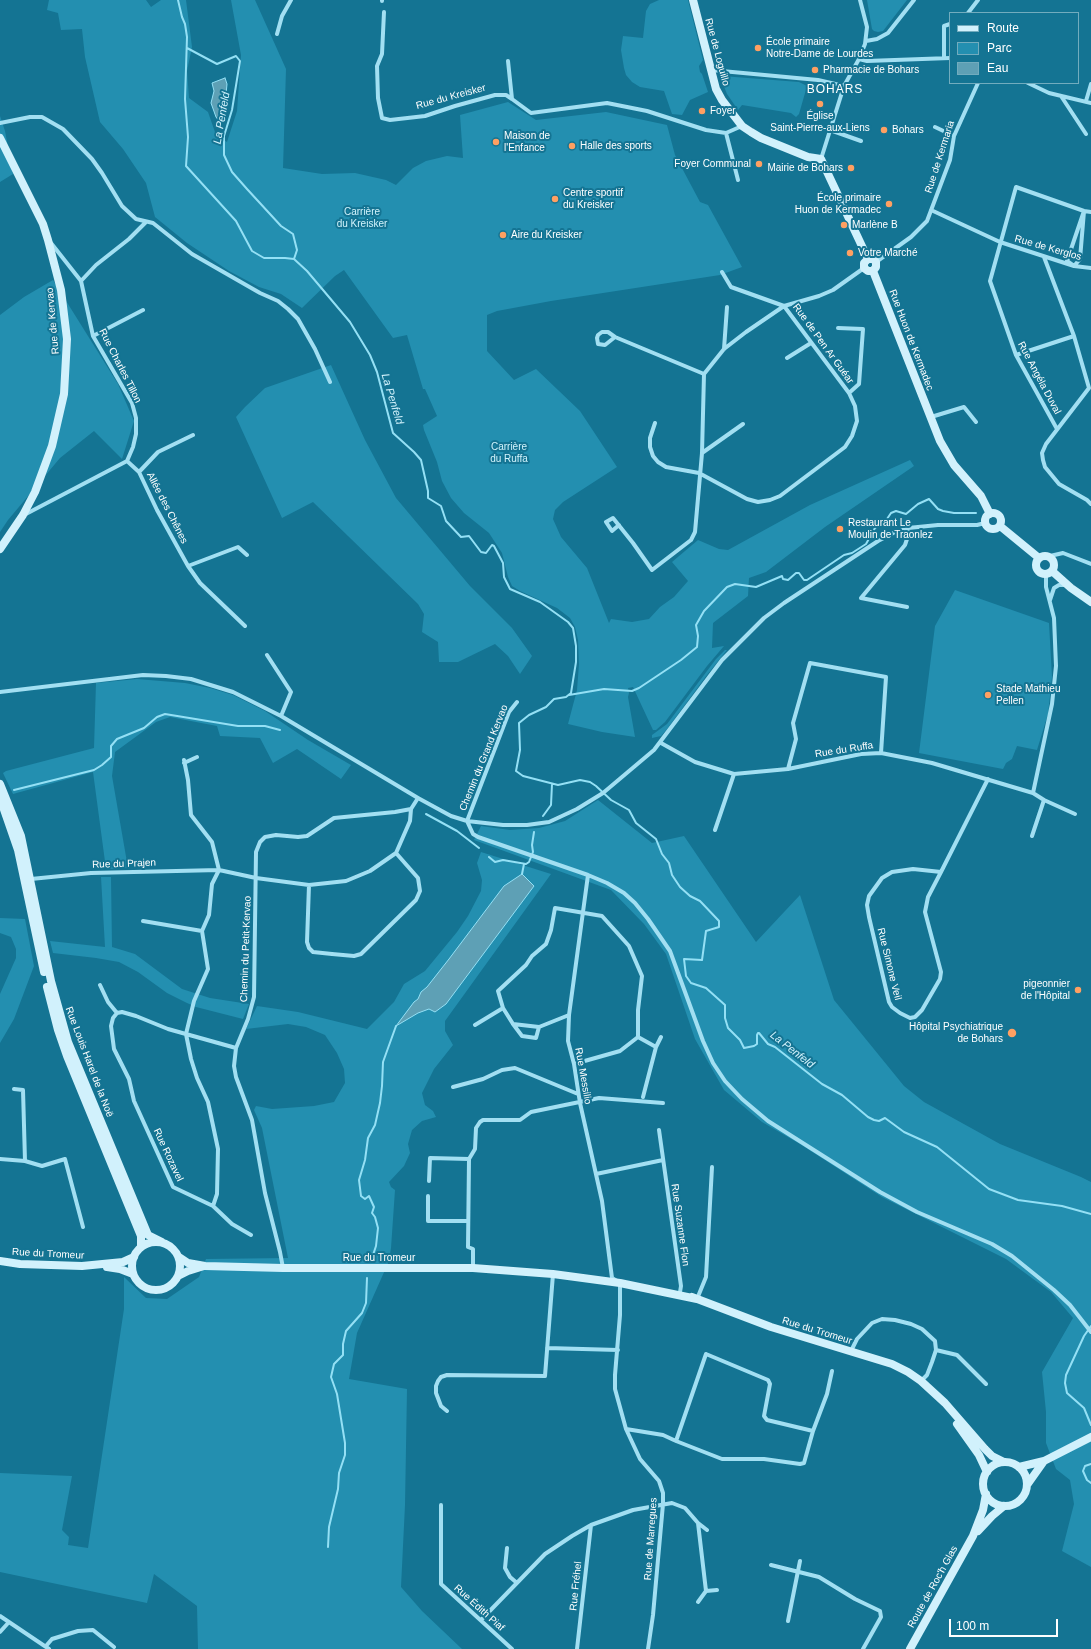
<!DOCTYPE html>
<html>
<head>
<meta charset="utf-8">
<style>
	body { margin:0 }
	#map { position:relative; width:1091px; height:1649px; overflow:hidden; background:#147493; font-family:Arial,sans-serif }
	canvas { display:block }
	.legend { position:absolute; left:949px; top:12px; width:130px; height:72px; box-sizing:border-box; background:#147493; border:1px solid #72acbe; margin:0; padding:5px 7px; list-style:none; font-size:12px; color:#fff }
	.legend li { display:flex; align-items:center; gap:8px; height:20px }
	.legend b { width:20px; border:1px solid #72acbe }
	.scale { position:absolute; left:949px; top:1619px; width:109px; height:18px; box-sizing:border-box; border:2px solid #fff; border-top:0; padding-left:5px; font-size:12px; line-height:14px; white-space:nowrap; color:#fff; -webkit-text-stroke:3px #147493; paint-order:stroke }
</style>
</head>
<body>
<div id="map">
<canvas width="1091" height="1649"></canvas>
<ul class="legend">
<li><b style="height:5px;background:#d1f1fc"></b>Route</li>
<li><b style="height:11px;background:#238fb0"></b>Parc</li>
<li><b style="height:11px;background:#5ea0b5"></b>Eau</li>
</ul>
<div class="scale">100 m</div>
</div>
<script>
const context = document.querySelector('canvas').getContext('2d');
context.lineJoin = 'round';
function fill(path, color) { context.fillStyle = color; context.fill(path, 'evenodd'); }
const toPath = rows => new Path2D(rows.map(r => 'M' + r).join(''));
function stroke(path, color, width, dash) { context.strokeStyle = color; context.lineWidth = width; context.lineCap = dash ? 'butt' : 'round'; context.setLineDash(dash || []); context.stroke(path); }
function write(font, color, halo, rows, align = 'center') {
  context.font = font + ' Arial,sans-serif'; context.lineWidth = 4; context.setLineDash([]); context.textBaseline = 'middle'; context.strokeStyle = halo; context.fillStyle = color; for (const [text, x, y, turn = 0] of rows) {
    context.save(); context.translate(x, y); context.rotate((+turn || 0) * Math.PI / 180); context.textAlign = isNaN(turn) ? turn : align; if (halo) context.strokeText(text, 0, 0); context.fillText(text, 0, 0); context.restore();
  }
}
fill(toPath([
	[49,0,146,0,151,7,161,0,186,0,192,47,187,71,189,98,208,112,216,135,227,142,237,111,241,55,231,0,255,0,286,69,283,168,322,174,355,173,386,180,396,185,413,168,426,161,447,156,463,158,460,115,508,102,536,120,606,112,667,125,675,155,700,202,708,205,742,267,720,275,551,301,497,311,487,315,487,351,514,380,536,369,580,411,617,467,563,502,555,510,553,519,561,537,587,568,609,623,611,619,632,622,649,619,660,607,674,597,688,581,672,562,698,540,719,549,728,550,810,505,910,460,914,466,825,527,766,572,749,578,748,596,713,623,712,648,724,646,707,666,665,722,656,730,653,730,633,687,628,688,629,693,628,697,635,737,602,732,568,724,577,690,579,664,578,640,575,627,570,618,557,608,520,591,512,586,508,577,502,553,489,533,464,513,451,498,442,481,437,462,424,430,423,425,437,416,425,389,423,389,407,335,393,338,344,270,335,276,302,308,281,294,259,287,229,271,187,243,155,217,146,183,123,149,100,122,85,57,82,29,61,30,58,13,47,10],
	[659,0,688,0,703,60,699,66,700,72,702,74,708,92,690,100,682,115,672,114,664,91,640,87,632,82,626,75,624,68,621,50,623,36,643,38,646,11,650,4],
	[867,0,907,0,883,31,878,32,874,31,872,29],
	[722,76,799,82,807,86,799,114,796,117,791,113,742,105,738,110,727,94,721,79],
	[0,116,5,131,13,174,0,182],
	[53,280,118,384,134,421,122,459,94,431,60,458,8,520,0,532,0,315,24,297],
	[331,365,365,440,396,498,470,586,512,628,532,656,520,674,508,656,495,644,458,662,439,662,438,642,422,632,424,614,418,604,313,502,282,518,236,417,245,407,265,388],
	[955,590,1049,623,1052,677,1048,714,1037,750,1017,746,1012,759,1006,763,1003,769,919,753,935,626],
	[725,650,727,650,707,675,667,729,661,736,652,738,652,735,667,724,716,659],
	[137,679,185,683,210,688,233,695,265,711,308,740,351,765,341,779,297,749,273,763,260,738,220,736,217,726,170,717,156,722,115,752,112,776,128,868,106,869,93,772,13,794,3,773,6,771,94,748,96,683],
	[598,800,652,843,684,836,756,942,800,895,834,1000,904,1086,924,1102,1000,1144,1081,1177,1091,1182,1091,1567,1062,1551,1074,1504,1070,1480,1056,1469,1046,1443,1046,1412,1042,1372,1073,1318,1051,1292,1006,1259,882,1197,800,1144,762,1122,724,1090,695,1039,666,954,644,924,611,890,474,840,481,826,510,830,539,828,565,821],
	[481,852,551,874,445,1021,445,1031,453,1045,434,1069,422,1093,425,1105,433,1111,436,1117,422,1121,412,1130,408,1144,410,1153,404,1166,389,1182,391,1187,395,1190,391,1248,389,1261,357,1333,349,1379,407,1389,405,1505,401,1587,422,1611,462,1649,198,1649,197,1606,154,1574,147,1603,0,1572,0,1473,72,1476,62,1530,69,1537,68,1545,88,1548,124,1309,124,1277,146,1298,167,1299,199,1277,206,1259,288,1258,262,1128,254,1110,256,1106,272,1109,314,1106,334,1102,345,1083,344,1069,337,1053,325,1035,306,1027,288,1024,246,1029,257,1006,298,1012,367,1029,394,1002,404,984,425,971,457,932,468,916,481,891,482,880,477,863],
	[101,877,111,877,112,947,135,954,182,989,210,998,249,1004,243,1019,196,1007,187,1003,167,993,138,972,119,962,96,958,53,953,50,941,105,947],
	[0,918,25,919,34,966,14,1019,0,1043,0,994,16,958,16,949,11,937,0,933]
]), '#238fb0');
const water = toPath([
	[225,78,227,84,224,115,221,120,219,121,216,117,211,103,214,91,212,83,225,78],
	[522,874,534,886,446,1004,435,1012,429,1009,418,1013,396,1026,414,1002,418,999,421,992,427,987,449,959,504,886,522,874]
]);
fill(water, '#5ea0b5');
stroke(water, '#94e0f5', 1);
stroke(toPath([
	[178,0,182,17,185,24,187,37,185,99,188,137,186,166,236,221,252,251,264,258,285,258,294,259,307,271,350,322,370,355,377,372,393,433,414,452,421,460,428,491,428,498,441,506,446,521,461,537,469,536,481,552,486,553,492,545,494,546,503,563,504,577,510,589,540,602,568,622,573,628,576,646,576,662,571,693,566,697,554,699,546,707,529,715,519,723,520,750,516,771,523,776,558,785,580,780,590,782,596,786,611,800,629,810,636,823,656,839,662,854,669,863,672,875,680,887,690,896,700,901,719,921,719,927,706,931,702,960,684,959,686,976,691,983,706,988,725,1005,725,1018,728,1028,740,1040,744,1048,754,1046,757,1044,757,1035,758,1033,759,1033,768,1044,775,1047,822,1084,842,1095,868,1117,874,1120,879,1121,885,1118,904,1132,937,1147,989,1189,1018,1200,1062,1206,1091,1214],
	[187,48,217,64,236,56,240,61,232,110,224,136,224,155,232,172,247,189,281,226,293,234,297,250,294,259],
	[569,695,604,689,632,691,639,688,681,660,697,647,698,636,696,625,704,611,727,587,735,584,756,587,782,576,783,579,788,580,796,573,799,573,804,580,807,580,844,555,852,553,866,544,875,528,885,522,891,513,896,511,906,514,918,504,929,499,938,509,943,511,954,513,976,513],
	[14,790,94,770,102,765,111,757,111,746,117,739,144,728,157,717,165,714,238,726,265,726,280,730],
	[426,814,457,831,479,848],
	[543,816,551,805,552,784],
	[489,857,495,862,503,860,526,864,529,862,533,852,532,845,534,832],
	[522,874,524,864],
	[372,1258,376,1246,378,1228,375,1217,372,1213,374,1207,369,1196,365,1199,361,1196,359,1180,365,1160,368,1138,375,1125,380,1103,382,1086,383,1062,396,1026],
	[1091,1326,1084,1336,1066,1375,1065,1383,1067,1393,1084,1408,1091,1425],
	[1091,1464,1085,1466,1083,1471,1087,1480,1091,1483],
	[328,1547,329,1527,338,1489,339,1473,345,1455,345,1443,337,1394,331,1377,334,1364,343,1355,343,1344,346,1331,362,1313,366,1303,367,1278]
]), '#94e0f5', 2);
stroke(toPath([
	[382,0,382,1],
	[384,12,382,54,377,66,378,98,382,118,390,120,425,116,455,106,495,95,506,95,512,99,531,113,607,103,647,111,706,130,726,133,742,126],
	[968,13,978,0],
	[277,34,282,16,291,0],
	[866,41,877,39,888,33,914,0],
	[944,58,944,26,950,24],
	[859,59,867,61,950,58],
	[508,61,512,99],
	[711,70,818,80,844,86],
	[1028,83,1049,93,1091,103],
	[1061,96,1086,134],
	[1086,101,1091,84],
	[0,123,30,117,42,117,63,129,92,159,102,173,122,206,136,219,153,223,192,254,260,293,278,301,288,309,298,319,315,349,330,382],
	[935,127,954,136],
	[830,130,861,141],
	[726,133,738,180],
	[821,159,844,86,859,59,865,44,867,27,860,0],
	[931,210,1000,242,1074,266,1091,268],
	[1084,211,1080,259,1074,266,1067,261,1084,211],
	[51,243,81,281,96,265,129,239,146,222],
	[1044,257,1074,336,1089,388,1046,444,1042,453,1043,460,1045,467,1059,484,1087,500,1091,504],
	[876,262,911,237,927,221,950,160,954,136,978,83],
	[838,328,863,329,859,384,849,393],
	[93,336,143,310],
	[615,337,605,345,598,344,597,338,598,335,602,332,608,332,615,337,704,374],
	[724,349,727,307],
	[1016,355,1074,336],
	[787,358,811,343],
	[931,417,964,407,976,422],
	[655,423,650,438,650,447,653,456,658,462,666,467,699,473,747,499,758,502,770,500,780,496,845,447,852,436,857,421,855,406,849,393,784,306,731,287,722,272],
	[1057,429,1016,355,990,281,1016,187,1084,211,1091,212],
	[702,453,743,424],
	[127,461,139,472,157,510,188,566,200,583,245,626],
	[139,472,158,452,193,435],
	[24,515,127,461,133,447,136,434,136,418,132,403,93,336,81,281],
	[619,525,612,531,606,522,613,518,633,543,652,570,691,540,695,532,702,453,704,374,724,349,746,332,784,306,819,296,833,290,864,268],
	[1050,556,1063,553,1091,564],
	[188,566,238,547,247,555],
	[1050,600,1054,588,1059,585,1066,585],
	[907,607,861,598,905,545,908,536,908,528],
	[267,655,291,692,281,716],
	[0,692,143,675,166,676,191,679,233,692,281,716,418,798,451,816,467,821,503,825,527,825,549,822,577,809,603,793,654,750,722,660,764,618,784,603,878,541,895,532,908,528,938,525,977,525,985,523],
	[661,743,695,762,734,774,788,769,861,754,881,753,932,763,1033,793,1044,800,1032,836],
	[184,763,197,757],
	[788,769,796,739,793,723,810,663,886,677,881,753],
	[1033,793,1052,704,1056,666,1054,618,1046,587,1046,574],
	[1044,800,1075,814],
	[467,821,473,834,478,837,588,875,607,883,624,893,635,903,648,919,670,951,703,1041,713,1063,725,1081,742,1099,768,1121,880,1192,917,1212,992,1244,1012,1256,1054,1290,1070,1305,1091,1332],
	[467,821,509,712,517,702],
	[715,830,734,774],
	[941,872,913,869,892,872,882,878,869,896,867,905,869,917,889,1002,892,1007,900,1013,910,1018,915,1017,922,1010,940,979,941,972,925,912,928,897,941,872,988,779],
	[588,875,569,1015,568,1041,574,1064,580,1103,602,1201,612,1278,620,1283,620,1315,615,1375,615,1389,626,1429,640,1459,659,1481,663,1493,663,1504,653,1615,648,1649],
	[31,879,91,873,219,870,256,878,309,885,346,881,370,871,396,853,410,821,411,809],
	[309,885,307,942,309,948,313,952,332,954,354,956,361,954,416,900,420,891,418,878,396,853],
	[143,921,202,931],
	[100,985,108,1002,117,1013,122,1012,136,1016,168,1029,236,1048],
	[117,1013,113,1018,111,1026,114,1049,129,1079,134,1101,173,1187,213,1206,217,1194,218,1149,208,1102,197,1078,191,1059,186,1034,194,1001,208,969,202,931,209,915,212,884,219,870,212,842,191,815,188,780,184,760],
	[569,1015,539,1027,513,1024,503,1008,498,991,526,965,532,956,546,944,551,930,555,908,602,916,629,946,642,976,638,1010,638,1037,620,1051,574,1064],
	[513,1024,522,1036,536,1038,539,1027],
	[475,1025,503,1008],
	[638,1037,656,1047,643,1097],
	[656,1047,661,1037],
	[453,1087,483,1079,502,1070,515,1068,578,1094],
	[14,1089,23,1090,25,1161],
	[659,1130,681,1286,680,1292],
	[0,1159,25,1161,42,1166,65,1159,83,1227],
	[596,1174,663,1160],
	[429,1181,430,1158,469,1159],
	[428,1196,428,1221,468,1221],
	[213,1206,232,1224,251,1235],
	[283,1268,280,1252,265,1193,252,1120,236,1077,234,1066,236,1048,248,1019,254,997,256,852,260,842,265,837,276,835,298,837,307,836,334,818,395,812,411,809,418,798],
	[473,1268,473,1249,468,1247,469,1159,475,1149,476,1128,480,1122,483,1120,520,1120,531,1112,599,1098,663,1103],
	[697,1299,706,1277,712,1167],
	[547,1348,618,1350],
	[936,1350,957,1355,986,1384],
	[851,1351,857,1339,872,1323,882,1319,895,1320,911,1324,922,1329,935,1341,936,1350,932,1362,927,1375,921,1381],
	[447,1411,441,1406,436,1393,436,1386,438,1381,441,1377,447,1375,545,1376,553,1274],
	[626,1429,663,1435,676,1441,706,1354,768,1380,770,1384,764,1416,767,1420,813,1431],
	[676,1441,722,1459,764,1459,800,1464,804,1463,813,1431,827,1394,832,1371],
	[441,1505,441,1584,512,1649],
	[698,1523,707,1530],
	[507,1548,505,1568,510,1577,517,1583],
	[771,1565,819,1577,855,1599,880,1611,881,1617,863,1649],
	[706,1591,717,1590],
	[0,1616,49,1649],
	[481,1620,545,1554,572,1536,591,1525,633,1510,672,1503,685,1508,698,1523,706,1591,698,1602],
	[788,1621,800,1561],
	[0,1632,9,1622],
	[46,1646,52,1639,78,1631,93,1630,114,1647],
	[577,1649,591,1525]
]), '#a2dff2', 4);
stroke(toPath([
	[693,0,716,89,722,100,742,126,751,132,761,138,808,157,821,159,868,259],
	[0,138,43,224,48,240,61,290,67,339,64,394,52,446,35,492,23,515,0,549],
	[868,259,864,263,864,268,868,271,873,271],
	[868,259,873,259,876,262,876,267,873,271],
	[873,271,940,441,954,465,981,496,990,514],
	'985 521a8 8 0 1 1 16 0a8 8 0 1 1-16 0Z',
	[1000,526,1039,558],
	'1036 565a9 9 0 1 1 18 0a9 9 0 1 1-18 0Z',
	[1052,571,1071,588,1091,602],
	[0,784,21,836,51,981,68,1042,148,1235,162,1242],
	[0,798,18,850,44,972],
	[47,987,58,1030,67,1056,141,1236,141,1247],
	'132 1266a24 24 0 1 1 48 0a24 24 0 1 1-48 0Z',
	[179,1257,188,1263,205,1266,283,1268,473,1268,553,1274,620,1283,697,1299],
	[0,1261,20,1264,82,1266,123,1262,134,1257],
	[107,1267,120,1269,133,1274],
	[178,1276,188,1271,204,1266],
	[692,1297,771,1327,892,1364,908,1372,921,1381,945,1403,985,1449,992,1456,1004,1462],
	[957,1424,979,1455,987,1472],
	'983 1484a22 22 0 1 1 44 0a22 22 0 1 1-44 0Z',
	[1019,1467,1044,1461,1091,1437],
	[1027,1485,1044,1461],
	[978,1531,992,1516,1004,1506],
	[910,1649,973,1536,983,1510,986,1494]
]), '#d1f1fc', 8);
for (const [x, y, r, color] of [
	[758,48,4,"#ffa062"],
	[815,70,4,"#ffa062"],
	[820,104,4,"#ffa062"],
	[702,111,4,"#ffa062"],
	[884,130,4,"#ffa062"],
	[496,142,4,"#ffa062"],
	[572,146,4,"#ffa062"],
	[759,164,4,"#ffa062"],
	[851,168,4,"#ffa062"],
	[555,199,4,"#ffa062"],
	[889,204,4,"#ffa062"],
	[844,225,4,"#ffa062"],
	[503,235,4,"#ffa062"],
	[850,253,4,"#ffa062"],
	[840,529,4,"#ffa062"],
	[988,695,4,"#ffa062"],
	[1078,990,4,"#ffa062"],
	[1012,1033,5,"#ffa062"]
]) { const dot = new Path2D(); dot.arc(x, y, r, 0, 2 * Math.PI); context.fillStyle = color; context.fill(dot); stroke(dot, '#147493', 1.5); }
write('10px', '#fff', '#147493', [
	["École primaire",766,42],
	["Notre-Dame de Lourdes",766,54],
	["Pharmacie de Bohars",823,70],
	["Foyer",710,111],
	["Église",820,116,"center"],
	["Saint-Pierre-aux-Liens",820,128,"center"],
	["Bohars",892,130],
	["Maison de",504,136],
	["l'Enfance",504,148],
	["Halle des sports",580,146],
	["Foyer Communal",751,164,"right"],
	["Mairie de Bohars",843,168,"right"],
	["Centre sportif",563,193],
	["du Kreisker",563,205],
	["École primaire",881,198,"right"],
	["Huon de Kermadec",881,210,"right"],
	["Marlène B",852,225],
	["Aire du Kreisker",511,235],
	["Votre Marché",858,253],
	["Restaurant Le",848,523],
	["Moulin de Traonlez",848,535],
	["Stade Mathieu",996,689],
	["Pellen",996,701],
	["pigeonnier",1070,984,"right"],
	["de l'Hôpital",1070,996,"right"],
	["Hôpital Psychiatrique",1003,1027,"right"],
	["de Bohars",1003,1039,"right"]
], 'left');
write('10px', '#fff', '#147493', [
	["Rue de Loguillo",717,52,75],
	["Rue du Kreisker",451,97,-15],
	["Rue de Kermaria",940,157,-72],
	["Rue de Kerglos",1048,248,16],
	["Rue de Kervao",53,321,-95],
	["Rue Huon de Kermadec",911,340,69],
	["Rue de Pen Ar Guéar",823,344,54],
	["Rue Charles Tillon",120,366,63],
	["Rue Angéla Duval",1039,378,62],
	["Allée des Chênes",167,508,63],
	["Rue du Ruffa",844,750,-9],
	["Chemin du Grand Kervao",484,758,-68],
	["Rue du Prajen",124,864,-2],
	["Chemin du Petit-Kervao",246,949,-88],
	["Rue Simone Veil",889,964,76],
	["Rue Louis Harel de la Noë",89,1062,69],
	["Rue Messilio",583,1076,80],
	["Rue Rozavel",168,1155,65],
	["Rue Suzanne Flon",680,1225,82],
	["Rue du Tromeur",48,1254,3],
	["Rue du Tromeur",379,1258],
	["Rue du Tromeur",817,1331,17],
	["Rue de Marregues",651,1539,-86],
	["Rue Fréhel",576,1586,-84],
	["Route de Roc'h Glas",933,1587,-61],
	["Rue Édith Piaf",479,1608,42]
]);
write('10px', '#d1f3fc', '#147493', [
	["Carrière",362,212],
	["du Kreisker",362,224],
	["Carrière",509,447],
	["du Ruffa",509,459]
]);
write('italic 11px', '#d2f2fc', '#147493', [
	["La Penfeld",222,118,-80],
	["La Penfeld",392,399,73],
	["La Penfeld",792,1050,38]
]);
context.letterSpacing = '1px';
write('12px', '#fff', '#147493', [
	["BOHARS",835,90]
]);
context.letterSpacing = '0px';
</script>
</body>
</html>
